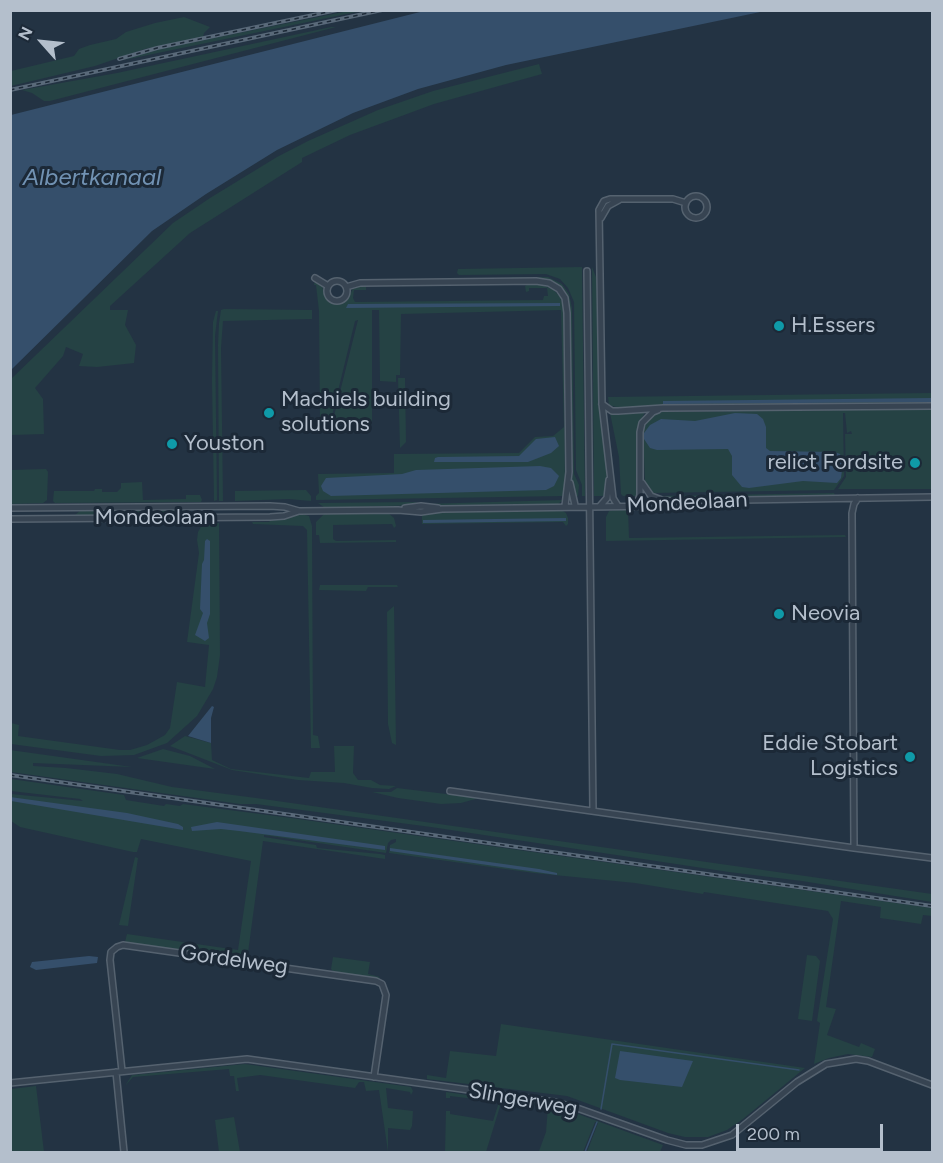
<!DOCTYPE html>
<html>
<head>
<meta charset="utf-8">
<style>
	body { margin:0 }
	#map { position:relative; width:943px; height:1163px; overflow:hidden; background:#233343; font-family:Figtree,sans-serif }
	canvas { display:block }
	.frame { position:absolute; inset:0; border:12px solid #b4bfcc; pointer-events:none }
	.north { position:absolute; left:12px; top:12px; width:60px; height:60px; -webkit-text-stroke:4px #1c2937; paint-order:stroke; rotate:297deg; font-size:16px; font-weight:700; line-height:24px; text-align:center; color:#b4bfcc }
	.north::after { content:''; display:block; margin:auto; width:21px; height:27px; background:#b4bfcc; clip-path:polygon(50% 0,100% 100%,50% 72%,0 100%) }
	.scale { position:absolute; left:736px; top:1124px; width:147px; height:27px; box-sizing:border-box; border:3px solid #b4bfcc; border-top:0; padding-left:8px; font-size:18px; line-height:21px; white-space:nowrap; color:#b4bfcc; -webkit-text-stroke:4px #1c2937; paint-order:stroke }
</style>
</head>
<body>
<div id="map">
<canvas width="943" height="1163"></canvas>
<div class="frame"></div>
<div class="north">N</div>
<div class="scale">200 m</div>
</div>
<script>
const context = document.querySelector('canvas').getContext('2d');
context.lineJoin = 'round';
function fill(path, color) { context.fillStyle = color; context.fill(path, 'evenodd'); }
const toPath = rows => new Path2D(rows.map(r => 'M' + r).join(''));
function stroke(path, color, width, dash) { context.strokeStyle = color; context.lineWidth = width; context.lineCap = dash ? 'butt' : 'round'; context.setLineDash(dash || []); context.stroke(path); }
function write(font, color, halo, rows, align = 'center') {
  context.font = font + ' Figtree,sans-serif'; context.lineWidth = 6; context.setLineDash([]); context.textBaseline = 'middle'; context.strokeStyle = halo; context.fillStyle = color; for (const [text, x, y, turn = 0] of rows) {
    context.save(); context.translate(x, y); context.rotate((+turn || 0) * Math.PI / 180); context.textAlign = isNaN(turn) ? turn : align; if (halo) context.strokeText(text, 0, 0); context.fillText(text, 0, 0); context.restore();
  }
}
fill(toPath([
	[348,11,361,11,124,60,144,52],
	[184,17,210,27,204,33,203,37,145,49,95,66,11,86,11,71,74,56,79,49,90,45,116,39,126,32,155,23],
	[331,27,336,27,50,101,44,101,32,93,22,90,117,73],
	[539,64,542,74,434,104,350,135,302,158,302,162,190,233,110,306,110,310,128,310,125,325,136,345,134,363,97,367,79,366,83,354,66,347,63,356,35,388,43,399,44,434,11,435,11,379,173,223,210,198,277,157,308,141,378,110,433,91],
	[582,267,585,496,582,496,582,485,576,470,574,302,568,288,560,279,546,274,459,275,457,273,458,269],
	[592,267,598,282,600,404,607,475,605,496,594,496],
	[512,277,548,277,562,284,569,294,572,308,574,474,579,485,578,496,574,496,572,480,568,298,561,287,552,281,510,279],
	[315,281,322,286,325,297,329,302,335,304,345,302,353,289,360,286,366,286,366,290,354,290,353,298,355,302,543,300,544,296,548,296,547,288,529,288,529,291,526,292,525,286,528,284,540,284,554,290,560,297,564,309,565,496,316,500,316,496,319,493,318,474,394,473,394,454,519,453,535,437,553,436,564,427,561,310,401,314,400,375,396,375,396,382,380,381,379,310,372,310,372,422,369,422,368,425,332,424,358,320,355,321,330,424,320,424,319,311,316,285,314,285],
	[224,309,312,310,312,319,223,321,221,348,223,501,219,501,218,345,219,323,221,310],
	[216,311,218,311,215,336,217,500,214,501,212,381,213,322],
	[398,378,405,378,406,442,400,448],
	[932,393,932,403,620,408,609,405,608,397],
	[932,409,932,489,838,489,846,477,845,434,852,434,851,431,847,433,845,413,843,413,844,476,834,490,652,493,645,483,643,431,648,420,654,414,661,412],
	[645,412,640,422,637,434,639,492,637,492,637,496,623,496,621,494,619,457,610,413],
	[46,469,48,472,47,500,43,503,11,504,10,470],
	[142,482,143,500,186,499,186,495,200,495,202,500,201,502,55,503,53,501,54,491,94,491,95,489,102,489,102,492,117,492,121,488,121,483],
	[306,490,311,496,311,501,289,499,235,501,235,491],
	[834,493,836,497,667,499,656,496],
	[563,500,558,504,441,506,422,504],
	[415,502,420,505,325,508,318,503],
	[628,508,629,538,845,535,846,537,606,541,606,517,609,511],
	[185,509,190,514,189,516,77,517,75,515,81,510],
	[560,509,566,513,568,518,568,524,566,526,563,522,422,524,422,514,436,512],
	[387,512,394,518,396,526,394,528,392,524,333,525,333,539,336,541,396,540,396,542,320,543,319,535,316,535,316,522,325,513],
	[301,514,309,516,312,526,313,735,318,736,320,748,311,748,307,530,303,526,253,524,252,522,269,522,271,518],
	[203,523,219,523,220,655,217,677,213,689,197,716,167,743,134,755,101,756,11,744,11,723,19,725,18,736,120,750,130,750,147,745,165,735,170,728,177,682,205,687,209,645,187,642,199,553,197,540,198,532],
	[320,585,397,585,398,587,368,587,366,591,319,590],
	[394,606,396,745,392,743,388,724,387,612],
	[185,736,211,743,212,760,231,769,309,778,311,772,335,772,334,746,354,746,353,773,358,780,371,780,380,785,396,786,389,789,372,788,344,783,298,780,232,770,170,746],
	[163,749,190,756,215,769,137,758],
	[10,750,132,767,33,763,33,766,66,768,117,774,172,787,256,798,932,894,932,902,802,881,729,872,431,827,256,804,240,804,11,772],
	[11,779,124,795,126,800,164,806,166,804,180,806,183,804,291,818,924,907,932,908,932,916,923,915,921,924,880,918,881,907,841,901,826,1007,836,1009,827,1035,859,1047,861,1043,875,1049,872,1057,848,1054,829,1058,814,1064,820,1023,817,1021,833,919,828,911,704,892,703,894,635,883,534,873,389,853,390,845,396,842,396,839,391,840,388,843,386,853,264,835,264,837,316,845,317,848,380,854,385,855,385,859,263,841,247,960,125,942,127,934,238,950,251,861,141,839,137,852,133,852,20,827,11,821,11,794,83,801,80,799,11,791],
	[397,788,479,798,461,803,441,804,398,798,372,792,391,792],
	[135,857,138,858,128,926,119,925],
	[807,955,816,956,820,961,812,1021,798,1019],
	[333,957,370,962,368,974,380,977,377,979,334,972,331,969],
	[501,1024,805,1068,743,1119,727,1130,708,1137,685,1137,668,1133,567,1096,427,1079,427,1075,446,1078,450,1051,496,1056],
	[245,1064,411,1087,413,1091,411,1095,410,1092,386,1088,388,1108,413,1111,412,1126,410,1130,388,1128,388,1152,379,1090,366,1091,364,1082,359,1082,355,1088,260,1075,237,1078,239,1091,236,1091,234,1076,230,1076,229,1069,133,1077,125,1086,132,1075],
	[36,1086,44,1152,11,1152,11,1089],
	[446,1092,502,1100,486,1152,445,1152,446,1111,450,1111,450,1114,493,1121,499,1102,450,1096,450,1098,446,1098],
	[548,1106,567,1110,663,1145,660,1152,587,1152,598,1123,595,1122,583,1152,543,1152,539,1151,546,1132],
	[234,1117,240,1152,219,1152,215,1120]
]), '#254244');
fill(toPath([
	[428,10,765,11,506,65,418,89,353,113,277,150,206,194,152,231,11,370,11,115],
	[560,303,560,306,346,308,348,304],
	[932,398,932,402,663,404,663,401],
	[735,413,757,414,763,419,766,427,766,448,770,451,835,452,840,454,843,462,841,478,837,483,803,481,749,488,742,487,732,475,732,456,728,449,657,450,650,448,644,439,644,433,650,425,661,419,695,421],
	[555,437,559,446,551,453,528,462,434,462,435,458,438,457,519,456,536,439],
	[540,466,551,468,559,476,554,486,546,490,331,496,323,491,321,486,326,478,402,474,416,470],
	[566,518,566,521,423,523,423,520],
	[207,539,210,541,210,614,207,623,209,638,205,641,195,635,203,613,200,609,202,564,204,560,205,541],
	[212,706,214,707,211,718,211,743,188,736],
	[10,797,127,813,178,824,183,827,183,830,11,801],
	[217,822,385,846,385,850,239,831,221,829,192,831,191,827],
	[390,848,539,869,557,873,557,875,390,851],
	[89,956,98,957,97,963,36,970,30,967,32,962],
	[620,1051,693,1061,682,1087,620,1080,615,1078]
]), '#354f6b');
stroke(toPath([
	[601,1109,612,1044,799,1070],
	[585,1152,597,1122]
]), '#354f6b', 1.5);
const minor = toPath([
	'685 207a11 11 0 1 1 22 0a11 11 0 1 1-22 0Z',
	[601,218,608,206,619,200],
	[587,271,593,811],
	[315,278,328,286],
	'327 291a10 10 0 1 1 20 0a10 10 0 1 1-20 0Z',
	[346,287,360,283,536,281,549,283,559,289,565,298,567,313,569,472,565,506],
	[602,404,612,411,618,411,663,408,932,406],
	[570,483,575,505],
	[642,483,651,496,662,500,673,501],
	[858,498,854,504,852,513,854,848,932,858],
	[631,504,638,501,640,495,640,432,642,423,653,412,658,410],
	[600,506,607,498,609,480],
	[618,506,613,498,602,404,599,210,604,201,610,199,673,199,686,203],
	[10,508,270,506,285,507,299,511,284,516,270,517,10,519],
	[405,508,421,506,438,508],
	[299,511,398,510,421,512,442,509,662,506,679,501,932,497],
	[450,791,854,848],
	[122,1071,110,960,111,952,117,947,123,945,376,981,382,984,386,995,374,1077],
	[116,1072,124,1152],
	[10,1083,247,1059,555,1102,577,1108,667,1140,686,1145,702,1145,732,1135,797,1082,826,1064,856,1059,868,1061,932,1085]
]);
stroke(minor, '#55626f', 8);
stroke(minor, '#374452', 5);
const rail = toPath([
	[119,59,157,48,337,10],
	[10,90,382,10],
	[10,775,932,906]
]);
stroke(rail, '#596979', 4);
stroke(rail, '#1c2937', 1.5, [4.5]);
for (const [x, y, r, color] of [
	[779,326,6,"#0f9aa8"],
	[269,413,6,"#0f9aa8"],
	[172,444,6,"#0f9aa8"],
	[915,463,6,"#0f9aa8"],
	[779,614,6,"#0f9aa8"],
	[910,757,6,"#0f9aa8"]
]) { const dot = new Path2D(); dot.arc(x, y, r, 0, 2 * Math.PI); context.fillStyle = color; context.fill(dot); stroke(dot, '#1c2937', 2); }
write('22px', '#b4bfcc', '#1c2937', [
	["H.Essers",791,326],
	["Machiels building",281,400],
	["solutions",281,425],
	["Youston",184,444],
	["relict Fordsite",903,463,"right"],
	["Neovia",791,614],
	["Eddie Stobart",898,744,"right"],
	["Logistics",898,769,"right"]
], 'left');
write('22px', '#b4bfcc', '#1c2937', [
	["Mondeolaan",687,503,-3],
	["Mondeolaan",155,518],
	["Gordelweg",234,960,8],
	["Slingerweg",523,1100,10]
]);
write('italic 24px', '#7192b3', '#1c2937', [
	["Albertkanaal",92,178]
]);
</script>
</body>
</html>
